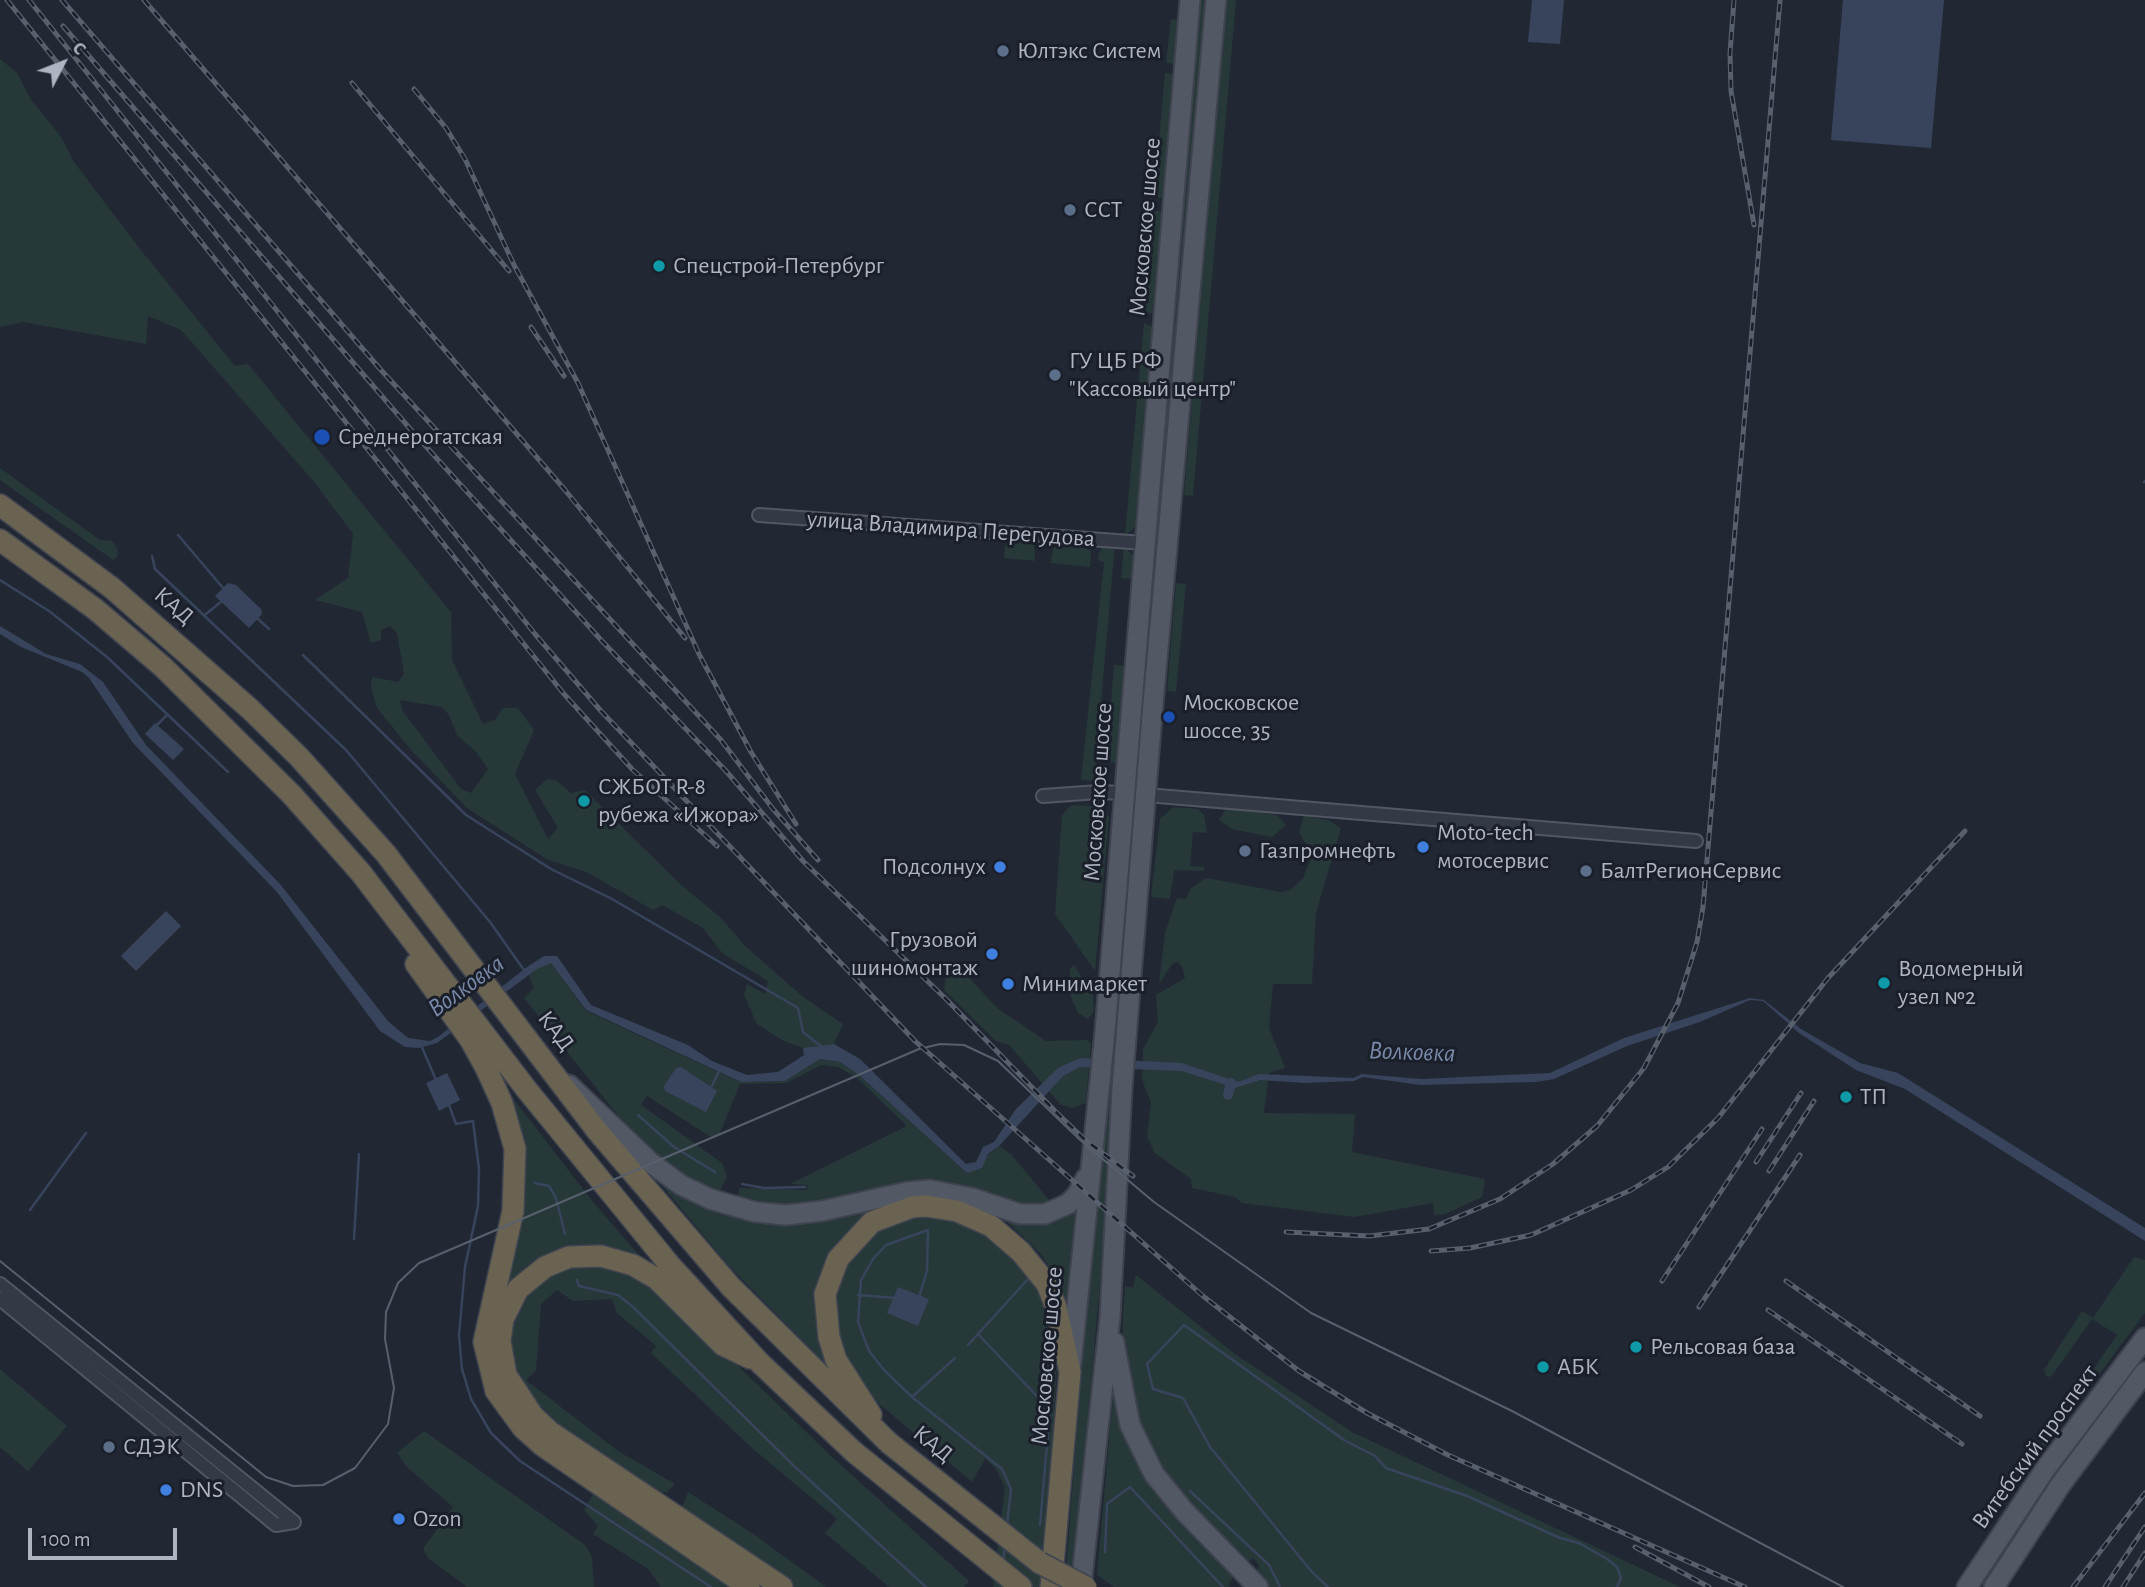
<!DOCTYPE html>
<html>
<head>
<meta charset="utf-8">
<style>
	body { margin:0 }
	#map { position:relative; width:2145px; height:1587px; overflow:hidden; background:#212834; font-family:"Alegreya Sans",sans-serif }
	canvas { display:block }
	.north { position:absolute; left:28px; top:28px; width:70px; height:70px; -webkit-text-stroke:5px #1a1f2a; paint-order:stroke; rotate:48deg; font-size:19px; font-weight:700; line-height:28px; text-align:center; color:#aeb4c2 }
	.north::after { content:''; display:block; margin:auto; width:24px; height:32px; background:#aeb4c2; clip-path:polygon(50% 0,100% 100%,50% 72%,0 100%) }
	.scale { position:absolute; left:28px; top:1528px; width:149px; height:32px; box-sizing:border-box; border:4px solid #aeb4c2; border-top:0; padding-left:9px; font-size:21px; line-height:24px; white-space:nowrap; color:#aeb4c2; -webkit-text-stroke:5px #1a1f2a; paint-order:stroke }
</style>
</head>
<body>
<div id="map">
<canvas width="2145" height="1587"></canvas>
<div class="north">С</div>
<div class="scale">100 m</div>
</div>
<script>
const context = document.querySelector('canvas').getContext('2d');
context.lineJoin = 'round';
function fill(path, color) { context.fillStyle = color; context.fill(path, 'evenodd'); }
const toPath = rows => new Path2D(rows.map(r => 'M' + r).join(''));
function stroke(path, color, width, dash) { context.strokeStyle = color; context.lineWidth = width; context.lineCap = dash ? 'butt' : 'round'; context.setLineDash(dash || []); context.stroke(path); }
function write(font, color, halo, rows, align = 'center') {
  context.font = font + ' "Alegreya Sans",sans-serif'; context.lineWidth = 6; context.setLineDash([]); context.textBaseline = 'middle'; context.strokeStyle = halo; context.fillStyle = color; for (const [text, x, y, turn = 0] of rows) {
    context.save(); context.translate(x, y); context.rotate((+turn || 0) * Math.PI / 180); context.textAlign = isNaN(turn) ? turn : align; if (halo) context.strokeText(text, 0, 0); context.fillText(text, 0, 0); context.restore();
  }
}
fill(toPath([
	[1200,0,1206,0,1140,764,1135,763],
	[1226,0,1236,0,1193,496,1184,495],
	[1171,19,1181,20,1177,64,1166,63],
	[0,59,17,73,30,98,61,137,74,162,140,249,235,366,248,364,451,612,452,660,483,724,495,720,503,708,518,708,534,730,515,774,548,839,558,828,535,790,547,779,557,781,571,793,585,790,679,883,721,918,744,945,803,997,843,1024,834,1044,803,1048,782,1040,757,1024,744,995,747,984,765,994,768,981,722,953,703,928,662,905,653,910,586,872,548,860,467,808,411,750,377,708,371,687,372,677,398,682,404,674,397,633,390,626,381,630,381,640,371,643,362,612,315,600,348,578,353,534,315,483,181,330,148,316,146,344,23,322,0,327],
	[400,700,442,707,449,715,457,735,477,753,488,769,471,793,461,789,402,710],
	[1165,73,1176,74,1165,198,1154,197],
	[1154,211,1164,211,1156,312,1145,315],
	[1144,323,1155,328,1138,525,1125,535],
	[0,468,100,540,113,541,118,551,117,557,113,560,0,480],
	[1011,540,1029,541,1034,545,1035,561,1004,558,1005,546],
	[1104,543,1115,544,1094,781,1081,780,1104,562,1099,561,1098,556],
	[1060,545,1087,548,1091,551,1090,567,1051,563,1053,549],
	[1124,546,1135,558,1133,579,1121,578],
	[1176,583,1186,584,1176,692,1167,691],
	[1114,665,1125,666,1117,763,1106,762],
	[1076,805,1101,807,1109,817,1095,971,1055,914,1062,815,1070,806],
	[1173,807,1198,809,1204,815,1207,833,1193,832,1190,866,1204,867,1204,871,1174,870,1170,899,1151,897,1160,819],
	[1230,808,1277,815,1286,825,1272,837,1232,829,1219,820,1225,810],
	[1304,816,1328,820,1341,828,1316,913,1312,984,1273,984,1269,1028,1285,1068,1269,1073,1264,1113,1355,1114,1352,1152,1485,1179,1482,1197,1445,1214,1434,1215,1433,1203,1354,1217,1242,1203,1235,1197,1192,1188,1191,1179,1155,1153,1147,1137,1151,1103,1142,1080,1143,1049,1158,1022,1156,995,1185,978,1182,967,1178,962,1173,963,1159,984,1165,933,1177,898,1186,899,1190,889,1206,878,1281,892,1290,890,1303,878,1310,861,1309,849,1299,832],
	[1130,823,1135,823,1110,1154,1102,1148],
	[545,963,551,963,586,1011,740,1082,785,1081,820,1059,840,1062,859,1075,967,1173,999,1146,1011,1154,1050,1201,1057,1203,1043,1208,785,1208,738,1200,739,1188,807,1190,808,1185,790,1184,907,1126,857,1078,838,1067,821,1065,786,1083,740,1084,720,1133,714,1139,647,1096,641,1105,722,1163,727,1176,720,1191,716,1193,699,1186,645,1149,524,998,534,988,529,975],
	[1074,965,1093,995,1094,1011,1088,1019,1078,1013,1070,995,1070,968],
	[952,968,960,968,997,1008,1046,1041,1086,1040,1091,1043,1086,1103,1073,1108,1061,1105,1009,1045,996,1041,944,990,947,971],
	[502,1084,593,1202,645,1262,559,1250,533,1261,513,1278,498,1299,511,1239],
	[1101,1157,1109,1164,1108,1193,1073,1587,1065,1587,1091,1239],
	[654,1176,738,1214,893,1201,827,1271,831,1370,729,1266],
	[1075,1209,1067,1300,1065,1300,1058,1280,1040,1253,999,1214,1045,1222],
	[921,1211,983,1227,1037,1277,1058,1349,1046,1548,1039,1587,993,1587,1005,1487,996,1469,985,1459,972,1482,877,1402,846,1361,832,1311,838,1272,863,1236],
	[2134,1257,2145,1260,2145,1313,2029,1468,2026,1466,2117,1335,2092,1319,2051,1377,2046,1376,2044,1370,2082,1311,2093,1318],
	[570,1262,628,1267,701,1330,830,1455,969,1581,964,1587,889,1587,825,1533,837,1519,753,1449,651,1353,656,1346,617,1313,612,1299,573,1301,557,1290,541,1304,536,1370,526,1380,618,1451,675,1484,667,1492,657,1492,563,1433,521,1392,507,1338,521,1298,537,1279],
	[1136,1275,1235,1354,1352,1432,1680,1587,1269,1587,1257,1575,1259,1565,1253,1558,1245,1564,1165,1474,1135,1416,1123,1356,1123,1316,1125,1286,1133,1288],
	[0,1369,67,1426,28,1471,0,1447],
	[1114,1385,1122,1422,1236,1573,1228,1585,1231,1587,1114,1587,1097,1575],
	[424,1431,585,1545,592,1557,594,1587,467,1587,428,1558,423,1549,453,1507,407,1467,397,1453],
	[595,1491,736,1587,661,1587,648,1569,593,1534,598,1526,584,1510],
	[688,1492,752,1533,826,1587,790,1587,687,1514,682,1507]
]), '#273839');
fill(toPath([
	[1532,0,1564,0,1560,44,1528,42],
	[1843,0,1944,0,1931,148,1831,140],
	[228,583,236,585,261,609,262,614,249,628,215,596],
	[0,626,46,654,80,664,103,682,146,745,280,884,388,1021,408,1038,430,1041,438,1037,527,967,544,956,557,956,591,1005,688,1045,712,1061,747,1075,778,1072,804,1055,803,1048,834,1044,860,1059,966,1164,976,1162,983,1147,994,1142,1016,1109,1058,1068,1080,1058,1182,1063,1238,1082,1259,1074,1353,1078,1362,1074,1421,1079,1550,1073,1624,1038,1750,998,1764,1000,1801,1029,1860,1063,1898,1073,2145,1228,2145,1241,1905,1089,1856,1070,1799,1033,1763,1001,1750,1000,1700,1022,1627,1046,1554,1079,1536,1082,1420,1085,1363,1077,1354,1081,1304,1083,1260,1080,1235,1088,1182,1071,1080,1067,1063,1076,999,1146,988,1154,982,1168,967,1173,859,1075,840,1062,820,1059,785,1081,741,1082,586,1010,551,963,537,969,437,1043,419,1048,405,1047,380,1031,277,892,133,743,89,678,82,672,21,647,0,634],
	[155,723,184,749,173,760,145,734],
	[166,911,181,926,136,971,121,956],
	[681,1067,717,1091,706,1112,665,1091,664,1086,676,1068],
	[447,1073,460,1100,439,1111,426,1083],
	[898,1287,929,1299,918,1326,887,1313]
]), '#38445c');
stroke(toPath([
	[2144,482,2145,481],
	[178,535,223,588],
	[152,556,155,569,346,750,490,922,524,970],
	[0,580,49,611,107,657,228,772],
	[206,614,222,601],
	[257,618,269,629],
	[303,655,466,815,551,869,612,899,798,1008,803,1032,822,1047],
	[157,725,167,715],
	[421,1045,436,1080],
	[712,1086,720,1069],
	[449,1105,456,1124,473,1121,479,1169,478,1206,465,1267,459,1335,462,1369,471,1399,491,1433,520,1461,711,1587],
	[638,1115,674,1147,715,1172],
	[535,1183,549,1186,556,1198,565,1234],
	[742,1184,764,1188,805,1187],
	[30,1210,86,1133],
	[354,1239,359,1154],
	[577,1280,579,1286,618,1295,633,1307,793,1465,926,1587],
	[858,1295,896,1298],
	[919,1297,927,1271,928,1230,886,1245,873,1259,861,1280,858,1322,869,1351,884,1370,912,1397,1002,1469,1011,1489,1007,1525],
	[978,1334,1050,1410,1040,1525],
	[968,1345,1029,1278],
	[912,1397,955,1358],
	[1190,1491,1269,1565,1280,1587],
	[1105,1552,1107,1504,1130,1487,1223,1587],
	[1003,1563,1005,1545],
	[1328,1587,1312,1572,1210,1447,1183,1398,1153,1389,1147,1364,1184,1325,1344,1440,1375,1456,1386,1468,1467,1496,1560,1538,1579,1543,1607,1559,1617,1567,1621,1578,1617,1587]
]), '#38445c', 2.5);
stroke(toPath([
	[1228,1095,1231,1083]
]), '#38445c', 10);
const street = toPath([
	[759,515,1144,543],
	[1146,795,1696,841],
	[1043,796,1099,792,1123,793],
	[0,1284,294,1522],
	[0,1299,276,1525,294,1522]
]);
const primary = toPath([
	[569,1085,651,1163,681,1185,710,1199,755,1212,786,1215,822,1211,907,1192,930,1190,972,1198,1020,1214,1045,1214,1068,1204,1077,1195,1086,1178],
	[1114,1342,1130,1425,1154,1474,1185,1512,1258,1587],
	[1071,1364,1105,1032,1190,0],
	[1081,1587,1110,1317,1122,1088,1152,715,1216,0],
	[1967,1587,2046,1468,2145,1338],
	[1994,1587,2061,1484,2145,1372]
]);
const highway = toPath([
	[0,505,112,588,250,709,299,757,386,854,598,1132,731,1287,889,1443,1040,1563],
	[0,540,95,609,163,667,292,795,361,873,527,1090,669,1264,760,1363,854,1452,1021,1587],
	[416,964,470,1039,486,1068,502,1103,515,1149,513,1211,484,1342,496,1391,523,1428,542,1445,749,1587],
	[750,1358,723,1345,657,1279,633,1265,601,1256,569,1257,545,1267,518,1289,503,1319,500,1341,506,1375,533,1416,550,1432,782,1587],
	[871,1415,836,1360,829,1337,825,1294,838,1259,872,1222,912,1207,926,1206,957,1211,991,1226,1021,1252,1047,1284,1056,1307,1070,1372,1051,1587]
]);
stroke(street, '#525763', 16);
stroke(primary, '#3e434f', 23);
stroke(highway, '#3f4450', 24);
stroke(street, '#343a45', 12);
stroke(primary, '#525965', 19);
stroke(highway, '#6b6352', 21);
stroke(toPath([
	[0,1261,266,1477,293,1486,323,1485,355,1468,388,1424,394,1388,385,1339,386,1312,398,1283,419,1263,919,1049,940,1044,964,1045,998,1061,1079,1139,1154,1202,1311,1313,1512,1411,1843,1587]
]), '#58606e', 2);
const rail = toPath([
	[7,0,564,694,632,769,717,846],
	[29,0,535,634,601,711,915,1041,1203,1296,1299,1371,1367,1413,1448,1455,1745,1587],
	[62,0,381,370,721,740,773,809,818,860],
	[144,0,565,490,685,638],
	[1734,0,1730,53,1731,91,1754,225],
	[63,26,412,431,602,641,726,771,803,861,947,1000,1055,1111,1084,1139,1133,1176],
	[352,83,509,271],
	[414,89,446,128,465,159,514,265,578,383,699,654,751,752,796,824],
	[531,327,564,376],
	[1756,1162,1801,1093],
	[1769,1171,1814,1101],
	[1286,1232,1369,1236,1429,1229,1500,1199,1553,1164,1597,1126,1644,1068,1678,1003,1697,942,1703,907,1780,0],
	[1431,1251,1470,1248,1531,1235,1631,1190,1668,1167,1718,1118,1828,978,1965,831],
	[1662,1281,1762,1129],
	[1786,1281,1980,1416],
	[1699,1307,1800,1155],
	[1768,1310,1962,1444],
	[1635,1547,1709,1587],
	[2073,1587,2145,1493],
	[2105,1587,2145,1527],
	[2123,1587,2145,1553]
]);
stroke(rail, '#58606e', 5);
stroke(rail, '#1a1f2a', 2.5, [8]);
const highwayBridge = toPath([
	[1040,1563,1086,1587]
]);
stroke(highwayBridge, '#3f4450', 24, []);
stroke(highwayBridge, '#6b6352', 21);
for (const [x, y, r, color] of [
	[1003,51,7,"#5c6f8a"],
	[1070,210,7,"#5c6f8a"],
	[659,266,7,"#0f9aa8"],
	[1055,375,7,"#5c6f8a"],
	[322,437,9,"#1a4fb4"],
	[1169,717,7,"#1a4fb4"],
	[584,801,7,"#0f9aa8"],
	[1423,847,7,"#3f7fe0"],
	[1245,851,7,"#5c6f8a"],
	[1000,867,7,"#3f7fe0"],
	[1586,871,7,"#5c6f8a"],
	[992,954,7,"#3f7fe0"],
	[1884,983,7,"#0f9aa8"],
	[1008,984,7,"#3f7fe0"],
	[1846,1097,7,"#0f9aa8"],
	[1636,1347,7,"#0f9aa8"],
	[1543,1367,7,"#0f9aa8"],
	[109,1447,7,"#5c6f8a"],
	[166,1490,7,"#3f7fe0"],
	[399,1519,7,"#3f7fe0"]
]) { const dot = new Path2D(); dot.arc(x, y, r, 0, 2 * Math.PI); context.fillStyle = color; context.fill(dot); stroke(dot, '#1a1f2a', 2.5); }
write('24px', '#aeb4c2', '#1a1f2a', [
	["Юлтэкс Систем",1017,51],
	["ССТ",1084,210],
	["Спецстрой-Петербург",673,266],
	["ГУ ЦБ РФ",1069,361],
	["\"Кассовый центр\"",1069,389],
	["Среднерогатская",338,437],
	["Московское",1183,703],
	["шоссе, 35",1183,731],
	["СЖБОТ R-8",598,787],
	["рубежа «Ижора»",598,815],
	["Moto-tech",1437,833],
	["мотосервис",1437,861],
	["Газпромнефть",1259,851],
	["Подсолнух",986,867,"right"],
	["БалтРегионСервис",1600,871],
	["Грузовой",978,940,"right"],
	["шиномонтаж",978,968,"right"],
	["Водомерный",1898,969],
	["узел №2",1898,997],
	["Минимаркет",1022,984],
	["ТП",1860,1097],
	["Рельсовая база",1650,1347],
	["АБК",1557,1367],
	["СДЭК",123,1447],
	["DNS",180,1490],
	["Ozon",413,1519]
], 'left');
write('24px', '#aeb4c2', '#1a1f2a', [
	["Московское шоссе",1145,227,-85],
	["улица Владимира Перегудова",951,529,4],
	["КАД",174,606,41],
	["Московское шоссе",1098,792,-86],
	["КАД",556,1031,53],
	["Московское шоссе",1047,1356,-85],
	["КАД",933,1444,39],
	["Витебский проспект",2035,1447,-54]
]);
write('italic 26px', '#7989a9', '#1a1f2a', [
	["Волковка",466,986,-36],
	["Волковка",1412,1052,2]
]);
</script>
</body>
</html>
